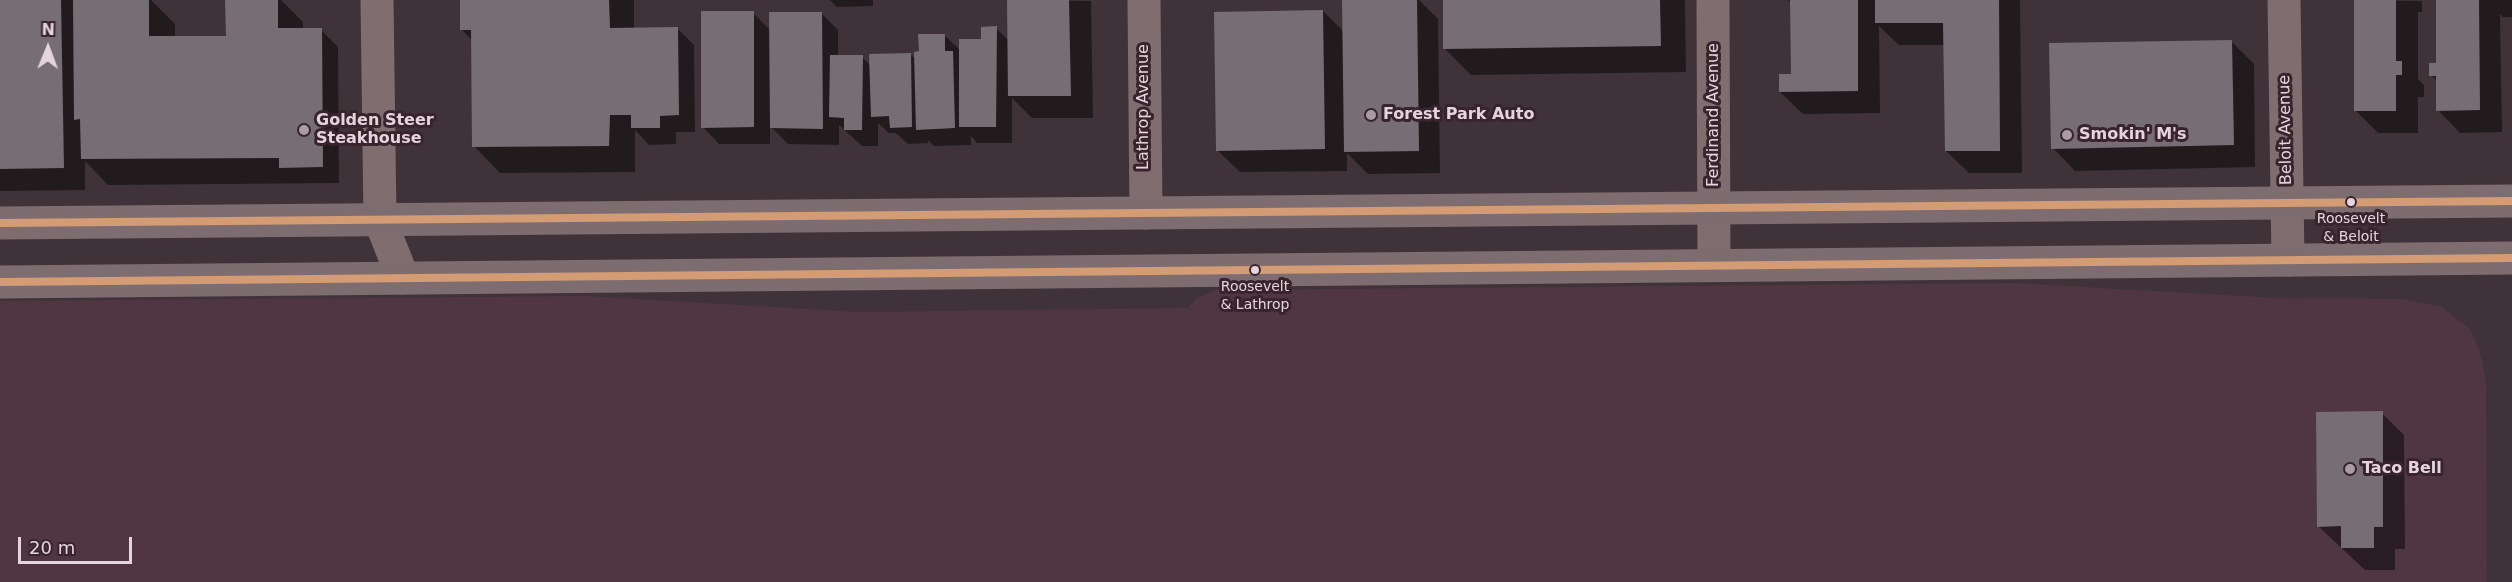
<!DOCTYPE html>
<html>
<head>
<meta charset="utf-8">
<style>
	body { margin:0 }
	#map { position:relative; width:2512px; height:582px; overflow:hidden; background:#3f3339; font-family:"DejaVu Sans",sans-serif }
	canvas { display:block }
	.north { position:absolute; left:18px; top:18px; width:60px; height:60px; -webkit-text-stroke:4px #39242e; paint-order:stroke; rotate:1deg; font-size:16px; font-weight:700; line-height:24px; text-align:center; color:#e4d5dc }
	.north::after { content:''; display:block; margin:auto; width:21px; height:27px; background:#e4d5dc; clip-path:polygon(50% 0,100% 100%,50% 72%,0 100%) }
	.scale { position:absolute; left:18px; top:537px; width:114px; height:27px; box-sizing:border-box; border:3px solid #e4d5dc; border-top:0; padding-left:8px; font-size:18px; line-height:21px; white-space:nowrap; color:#e4d5dc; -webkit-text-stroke:4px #39242e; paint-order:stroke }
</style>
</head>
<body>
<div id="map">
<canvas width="2512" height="582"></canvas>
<div class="north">N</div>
<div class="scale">20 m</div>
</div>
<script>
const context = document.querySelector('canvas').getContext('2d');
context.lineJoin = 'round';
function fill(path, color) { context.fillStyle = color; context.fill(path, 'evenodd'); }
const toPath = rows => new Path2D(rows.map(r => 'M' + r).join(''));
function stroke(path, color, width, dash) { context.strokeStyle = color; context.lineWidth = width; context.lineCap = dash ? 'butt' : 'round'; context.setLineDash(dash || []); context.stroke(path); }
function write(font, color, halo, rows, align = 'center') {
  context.font = font + ' "DejaVu Sans",sans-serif'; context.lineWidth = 6; context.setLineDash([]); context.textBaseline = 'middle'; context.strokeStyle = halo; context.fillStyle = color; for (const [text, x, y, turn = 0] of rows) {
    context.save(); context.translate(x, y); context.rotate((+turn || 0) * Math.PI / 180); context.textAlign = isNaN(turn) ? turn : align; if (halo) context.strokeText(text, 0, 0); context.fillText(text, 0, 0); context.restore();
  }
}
fill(toPath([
	[2013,283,2278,298,2402,299,2440,306,2469,328,2479,348,2486,380,2487,582,0,582,0,301,585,296,858,312,1188,308,1196,299,1216,290]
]), '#4f3642');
fill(toPath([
	[0,0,151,0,175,24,175,37,227,37,227,0,281,0,303,22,303,30,321,30,338,47,339,183,108,185,85,161,85,190,0,191],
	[461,0,634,0,634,29,678,29,694,45,695,132,676,132,676,144,649,145,635,130,635,172,500,173,474,146,473,41,461,29],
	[830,0,873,0,873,6,837,7],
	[1009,0,1091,1,1093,118,1032,118,1012,98,1012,143,977,143,971,136,971,145,934,146,928,140,928,143,908,144,896,133,889,133,878,123,878,146,862,146,839,125,839,145,788,144,770,126,770,144,719,144,703,127,753,13,771,31,821,13,838,30,838,57,862,57,871,66,910,54,916,60,944,35,961,51,983,41,996,28,1009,41],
	[1343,0,1419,0,1438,19,1440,173,1368,174,1347,153,1347,171,1240,172,1217,150,1323,11,1344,32],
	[1444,0,1685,0,1686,72,1471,75,1445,49],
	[1788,0,2020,0,2022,173,1969,173,1946,151,1945,45,1899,45,1879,26,1880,113,1803,114,1780,92,1792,75,1792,4],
	[2355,0,2422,1,2422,12,2418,12,2418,79,2424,85,2424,97,2418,97,2418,133,2378,133,2356,111],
	[2437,0,2512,0,2512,17,2503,17,2500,14,2502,132,2460,133,2438,110,2438,82,2431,75,2438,65],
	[2231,41,2254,64,2255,167,2075,171,2053,148],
	[2382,413,2404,435,2405,549,2395,549,2395,570,2365,570,2318,526]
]), '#0007');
fill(toPath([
	[0,0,61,0,64,168,0,169],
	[73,0,149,0,149,36,226,36,225,0,278,0,278,28,322,28,323,167,279,168,279,158,81,159,80,119,74,120],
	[460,0,609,0,610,28,678,27,679,115,660,116,660,128,631,128,631,115,610,115,609,146,472,147,471,30,460,30],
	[1007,0,1069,0,1071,96,1008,96],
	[1342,0,1417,0,1419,151,1344,152],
	[1443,0,1660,0,1661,46,1443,49],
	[1790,0,1858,0,1858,91,1779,92,1779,74,1791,74],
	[1875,0,1999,0,2000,151,1945,151,1943,23,1875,23],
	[2354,0,2396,0,2396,61,2402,61,2402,75,2396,75,2396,111,2354,111],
	[2436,0,2479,0,2480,110,2436,111,2436,76,2429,76,2429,63,2436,63],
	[1323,10,1325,149,1216,151,1214,12],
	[701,11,754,11,754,127,701,128],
	[769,12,822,12,823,129,770,128],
	[997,26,996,127,959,127,959,39,981,39,981,27],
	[918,34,945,34,945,51,953,51,955,128,916,130,914,52,919,51],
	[2232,40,2234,145,2051,149,2049,43],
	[911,53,912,127,890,128,889,116,871,117,869,54],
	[830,55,863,55,862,130,844,130,844,118,829,117],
	[2383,411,2383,527,2374,527,2374,548,2341,548,2341,526,2317,527,2316,412]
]), '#766e74');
stroke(toPath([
	[377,0,380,220,403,278],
	[1144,0,1146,213],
	[1713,0,1714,265],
	[2284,0,2288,260]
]), '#806d6f', 33);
stroke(toPath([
	[0,223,2512,201],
	[0,282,2512,258]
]), '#7d6d70', 33);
stroke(toPath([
	[0,223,2512,201],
	[0,282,2512,258]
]), '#d39c74', 8);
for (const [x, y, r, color] of [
	[1371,115,6,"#aa9ca3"],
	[304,130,6,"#aa9ca3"],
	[2067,135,6,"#aa9ca3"],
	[2351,202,5,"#e4d5dc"],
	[1255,270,5,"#e4d5dc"],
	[2350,469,6,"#aa9ca3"]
]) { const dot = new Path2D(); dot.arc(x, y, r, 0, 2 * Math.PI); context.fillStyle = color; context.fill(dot); stroke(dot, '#39242e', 2); }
write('14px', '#e4d5dc', '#39242e', [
	["Roosevelt",2351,219],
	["& Beloit",2351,237],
	["Roosevelt",1255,287],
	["& Lathrop",1255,305]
]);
write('16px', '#e4d5dc', '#39242e', [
	["Lathrop Avenue",1144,107,-90],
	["Ferdinand Avenue",1714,115,-90],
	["Beloit Avenue",2286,130,-91]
]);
write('bold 16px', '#e4d5dc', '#39242e', [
	["Forest Park Auto",1383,115],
	["Golden Steer",316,121],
	["Steakhouse",316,139],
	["Smokin' M's",2079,135],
	["Taco Bell",2362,469]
], 'left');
</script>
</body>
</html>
